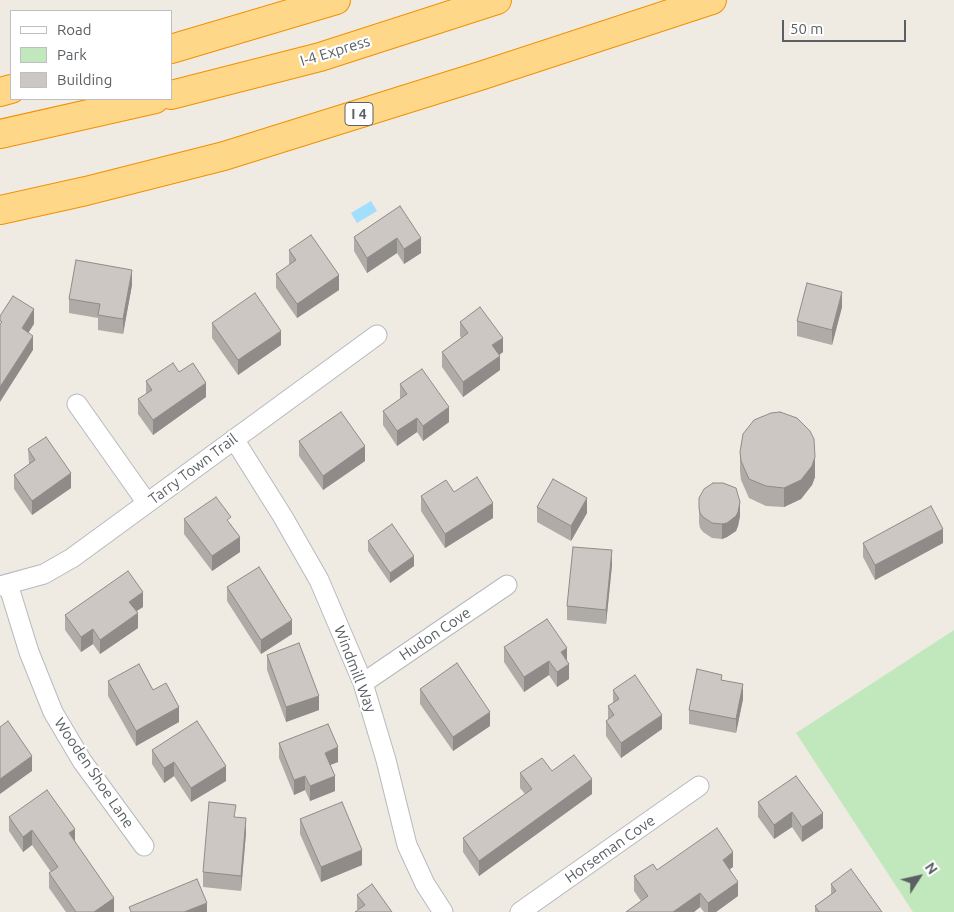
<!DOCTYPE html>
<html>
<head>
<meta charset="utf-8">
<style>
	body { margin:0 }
	#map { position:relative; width:954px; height:912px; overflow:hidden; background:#efebe3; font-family:Ubuntu,sans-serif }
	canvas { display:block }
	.legend { position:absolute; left:10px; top:10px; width:162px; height:90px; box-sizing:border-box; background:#fff; border:1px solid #bdbfc1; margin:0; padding:6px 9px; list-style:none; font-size:15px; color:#5b6064 }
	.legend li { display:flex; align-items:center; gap:10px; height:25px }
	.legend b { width:25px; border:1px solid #bdbfc1 }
	.north { position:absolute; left:894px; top:852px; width:50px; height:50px; -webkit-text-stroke:4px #fff; paint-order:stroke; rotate:55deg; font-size:14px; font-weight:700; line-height:20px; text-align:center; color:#5b6064 }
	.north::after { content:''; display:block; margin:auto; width:18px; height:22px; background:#5b6064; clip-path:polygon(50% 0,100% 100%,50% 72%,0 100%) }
	.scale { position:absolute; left:782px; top:20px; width:124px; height:22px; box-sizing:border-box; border:2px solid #5b6064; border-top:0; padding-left:6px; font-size:15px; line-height:18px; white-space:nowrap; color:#5b6064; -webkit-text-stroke:4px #fff; paint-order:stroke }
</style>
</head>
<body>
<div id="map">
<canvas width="954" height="912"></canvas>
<ul class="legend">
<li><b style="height:6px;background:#fff"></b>Road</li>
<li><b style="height:14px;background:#c1e8bd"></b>Park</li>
<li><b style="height:14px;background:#ccc7c2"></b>Building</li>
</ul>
<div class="north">N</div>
<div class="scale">50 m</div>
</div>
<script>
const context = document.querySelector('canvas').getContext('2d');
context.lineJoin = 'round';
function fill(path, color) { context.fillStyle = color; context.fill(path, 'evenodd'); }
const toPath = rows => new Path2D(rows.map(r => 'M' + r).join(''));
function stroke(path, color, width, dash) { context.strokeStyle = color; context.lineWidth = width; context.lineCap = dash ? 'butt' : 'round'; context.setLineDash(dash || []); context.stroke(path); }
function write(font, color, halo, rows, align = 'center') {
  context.font = font + ' Ubuntu,sans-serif'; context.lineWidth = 4.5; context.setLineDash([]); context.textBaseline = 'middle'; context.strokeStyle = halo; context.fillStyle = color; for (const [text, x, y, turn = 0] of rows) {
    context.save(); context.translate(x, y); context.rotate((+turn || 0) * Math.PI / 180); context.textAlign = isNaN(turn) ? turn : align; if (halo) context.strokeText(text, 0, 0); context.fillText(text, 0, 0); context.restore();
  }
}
fill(toPath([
	[954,630,954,912,913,912,796,733]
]), '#c1e8bd');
fill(toPath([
	[371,201,377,211,357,223,351,213]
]), '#a2dfff');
const minor = toPath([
	[77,404,147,503],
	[234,439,283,517,319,580,363,683,386,760,407,845,425,884,443,912],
	[8,584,29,652,53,712,82,761,144,846],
	[0,586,44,574,72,558,377,335],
	[363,683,507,585],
	[520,912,699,786]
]);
const highway = toPath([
	[171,49,336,0],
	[0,92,11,89],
	[171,95,320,57,497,0],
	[0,134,155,99],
	[0,210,86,191,224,156,480,76,712,0]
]);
stroke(minor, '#b5babe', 21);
stroke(highway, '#f19000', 30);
stroke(minor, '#fff', 19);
stroke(highway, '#ffd789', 28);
fill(toPath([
	[400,206,421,253,404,264,397,253,367,273,354,251,354,237],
	[289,250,339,290,297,318,276,288,276,274,289,265],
	[132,285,123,334,98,330,98,318,69,313,69,299],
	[842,307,832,345,797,336,797,321],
	[460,322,503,352,499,355,500,370,463,397,442,367,442,352,461,338,460,336],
	[212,323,281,345,238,375,212,338],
	[179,372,206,397,153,435,138,414,138,399,146,394,146,381],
	[400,384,449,422,423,441,417,432,397,446,383,425,383,411,400,399],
	[299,441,365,461,323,490,299,456],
	[28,449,71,488,32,515,14,489,14,475,29,464],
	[740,452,815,477,812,485,801,499,784,507,766,506,749,498,741,480,740,471],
	[454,492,493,518,445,548,421,511,421,496],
	[699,498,740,516,738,526,736,531,727,537,722,539,712,538,703,532,700,528,699,523],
	[537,507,587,513,571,541,537,522],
	[184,519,231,524,240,552,212,571,184,534],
	[368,541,414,566,390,583,368,551],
	[863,543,943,543,875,580,863,557],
	[612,565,606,624,567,620,567,606],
	[227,587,292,634,261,654,227,601],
	[143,607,136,611,138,628,100,654,93,644,81,652,65,630,65,615],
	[504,647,567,661,569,679,557,687,549,675,524,692,504,662],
	[267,655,319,710,286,722,267,670],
	[722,680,743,699,736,733,689,724,689,710],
	[108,681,153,690,179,722,136,746,108,696],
	[420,689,490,726,453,751,420,704],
	[613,690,662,729,621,758,606,736,606,721,608,720,608,706,613,703],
	[279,743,338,762,330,765,335,791,310,801,305,790,294,795,279,758],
	[152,750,226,781,191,802,174,776,164,783,152,764],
	[520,773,592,794,479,876,463,852,463,838,525,794,520,788],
	[796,776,823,828,802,842,792,827,774,839,758,817,758,802],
	[9,817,75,841,114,912,66,912,49,888,49,873,51,872,32,845,23,852,9,831],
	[236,817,246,833,241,891,203,887,203,872],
	[300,819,362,865,321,882,300,834],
	[733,867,730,869,738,896,716,912,704,912,700,907,694,912,626,912,641,901,634,891,634,876,657,870],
	[831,884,882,912,815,912,815,906,831,894],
	[357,895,392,912,358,910,357,909]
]), '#afaba7');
fill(toPath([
	[397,238,397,253,367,273,367,258],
	[421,238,421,253,404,264,404,249],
	[132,270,132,285,123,334,123,319],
	[339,275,339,290,297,318,297,304],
	[842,292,842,307,832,345,832,330],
	[34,309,34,324,22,343,22,328],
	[281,331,281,345,238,375,238,360],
	[33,336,33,350,0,402,0,387],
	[503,338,503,352,492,360,492,345],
	[500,356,500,370,463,397,463,382],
	[206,383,206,397,153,435,153,420],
	[449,407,449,422,423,441,423,426],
	[417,418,417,432,397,446,397,431],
	[365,446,365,461,323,490,323,476],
	[815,457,815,477,812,485,801,499,784,507,784,488],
	[71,473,71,488,32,515,32,501],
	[587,498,587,513,571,541,571,526],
	[740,502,740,516,738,526,736,531,727,537,722,539,722,524],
	[493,503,493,518,445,548,445,534],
	[943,529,943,543,875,580,875,565],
	[240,537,240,552,212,571,212,556],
	[612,550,612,565,606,624,606,610],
	[414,556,414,566,390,583,390,573],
	[143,592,143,607,129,616,129,602],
	[138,613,138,628,100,654,100,640],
	[292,620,292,634,261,654,261,640],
	[93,629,93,644,81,652,81,637],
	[567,648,567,663,561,652],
	[549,661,549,675,524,692,524,677],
	[569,664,569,679,557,687,557,672],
	[743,684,743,699,736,733,736,719],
	[319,696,319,710,286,722,286,707],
	[179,707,179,722,136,746,136,731],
	[490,712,490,726,453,751,453,737],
	[662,715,662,729,621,758,621,743],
	[338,747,338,762,325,767,325,753],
	[32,756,32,771,0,794,0,779],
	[174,762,174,776,164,783,164,768],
	[226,766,226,781,191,802,191,788],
	[305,776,305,790,294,795,294,780],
	[335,776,335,791,310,801,310,786],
	[592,779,592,794,479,876,479,861],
	[792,812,792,827,774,839,774,825],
	[823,813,823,828,802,842,802,827],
	[246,818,246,833,241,891,241,876],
	[75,829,75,844,69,833],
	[32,830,32,845,23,852,23,837],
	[362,850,362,865,321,882,321,867],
	[733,852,733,867,723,874,723,860],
	[738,882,738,896,716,912,708,912,708,903],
	[700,893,700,907,694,912,673,912],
	[114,898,114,912,94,912],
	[207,903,207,912,184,912]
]), '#8f8b88');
const building = toPath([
	[400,206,421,238,404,249,397,238,367,258,354,237,400,206],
	[311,235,339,275,297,304,276,274,296,260,289,250,311,235],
	[76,260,132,270,123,319,98,315,100,304,69,299,76,260],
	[807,283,842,292,832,330,797,321,807,283],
	[255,293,281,331,238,360,212,323,255,293],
	[13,296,34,309,22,328,33,336,0,387,0,324,2,322,0,321,0,316,13,296],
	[480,307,503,338,492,345,500,356,463,382,442,352,468,333,460,322,480,307],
	[173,363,179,372,193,363,206,383,153,420,138,399,152,390,146,381,173,363],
	[422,369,449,407,423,426,417,418,397,431,383,411,407,394,400,384,422,369],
	[341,412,365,446,323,476,299,441,341,412],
	[780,412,797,418,810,431,814,439,815,457,812,466,801,480,784,488,766,486,749,479,741,461,740,452,743,434,754,420,771,413,780,412],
	[46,437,71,473,32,501,14,475,35,460,28,449,46,437],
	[477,477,493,503,445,534,421,496,446,480,454,492,477,477],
	[553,479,587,498,571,526,537,507,553,479],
	[713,483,723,483,736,488,740,502,738,512,736,516,727,523,722,524,712,523,703,517,700,513,699,508,699,498,704,489,713,483],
	[216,497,231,517,227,520,240,537,212,556,184,519,216,497],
	[931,506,943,529,875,565,863,543,931,506],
	[392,524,414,556,390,573,368,541,392,524],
	[573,547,612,550,606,610,567,606,573,547],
	[259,567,292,620,261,640,227,587,259,567],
	[128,571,143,592,129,602,138,613,100,640,93,629,81,637,65,615,128,571],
	[547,619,567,648,561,652,569,664,557,672,549,661,524,677,504,647,547,619],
	[299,643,319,696,286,707,267,655,299,643],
	[457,663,490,712,453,737,420,689,457,663],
	[139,664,153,690,166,683,179,707,136,731,108,681,139,664],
	[697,669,722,675,721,680,743,684,736,719,689,710,697,669],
	[635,675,662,715,621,743,606,721,614,715,608,706,619,699,613,690,635,675],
	[8,721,32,756,0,779,0,727,8,721],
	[197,721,226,766,191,788,174,762,164,768,152,750,197,721],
	[328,724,338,747,325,753,335,776,310,786,305,776,294,780,279,743,328,724],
	[574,755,592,779,479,861,463,838,532,789,520,773,542,758,552,771,574,755],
	[796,776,823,813,802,827,792,812,774,825,758,802,796,776],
	[47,790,75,829,69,833,114,898,94,912,76,912,49,873,58,867,32,830,23,837,9,817,47,790],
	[209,802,236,805,234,817,246,818,241,876,203,872,209,802],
	[342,802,362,850,321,867,300,819,342,802],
	[717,828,733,852,723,860,738,882,708,903,700,893,673,912,626,912,648,896,634,876,653,864,657,870,717,828],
	[851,869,882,912,819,912,815,906,836,891,831,884,851,869],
	[197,879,207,903,184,912,131,912,129,907,197,879],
	[372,884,392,912,355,912,365,905,357,895,372,884]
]);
fill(building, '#ccc7c2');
stroke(building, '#8f8b88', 1);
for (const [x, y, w] of [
	[359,114,28]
]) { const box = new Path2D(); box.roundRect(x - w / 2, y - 11.5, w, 23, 4); context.fillStyle = '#fff'; context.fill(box); stroke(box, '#5b6064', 1); }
write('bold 14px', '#5b6064', null, [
	["I 4",359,114]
]);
write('15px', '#5b6064', '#fff', [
	["I-4 Express",335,51,-17],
	["Tarry Town Trail",193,469,-37],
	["Hudon Cove",435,634,-34],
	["Windmill Way",355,669,69],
	["Wooden Shoe Lane",94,773,56],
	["Horseman Cove",610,849,-35]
]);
</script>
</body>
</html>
